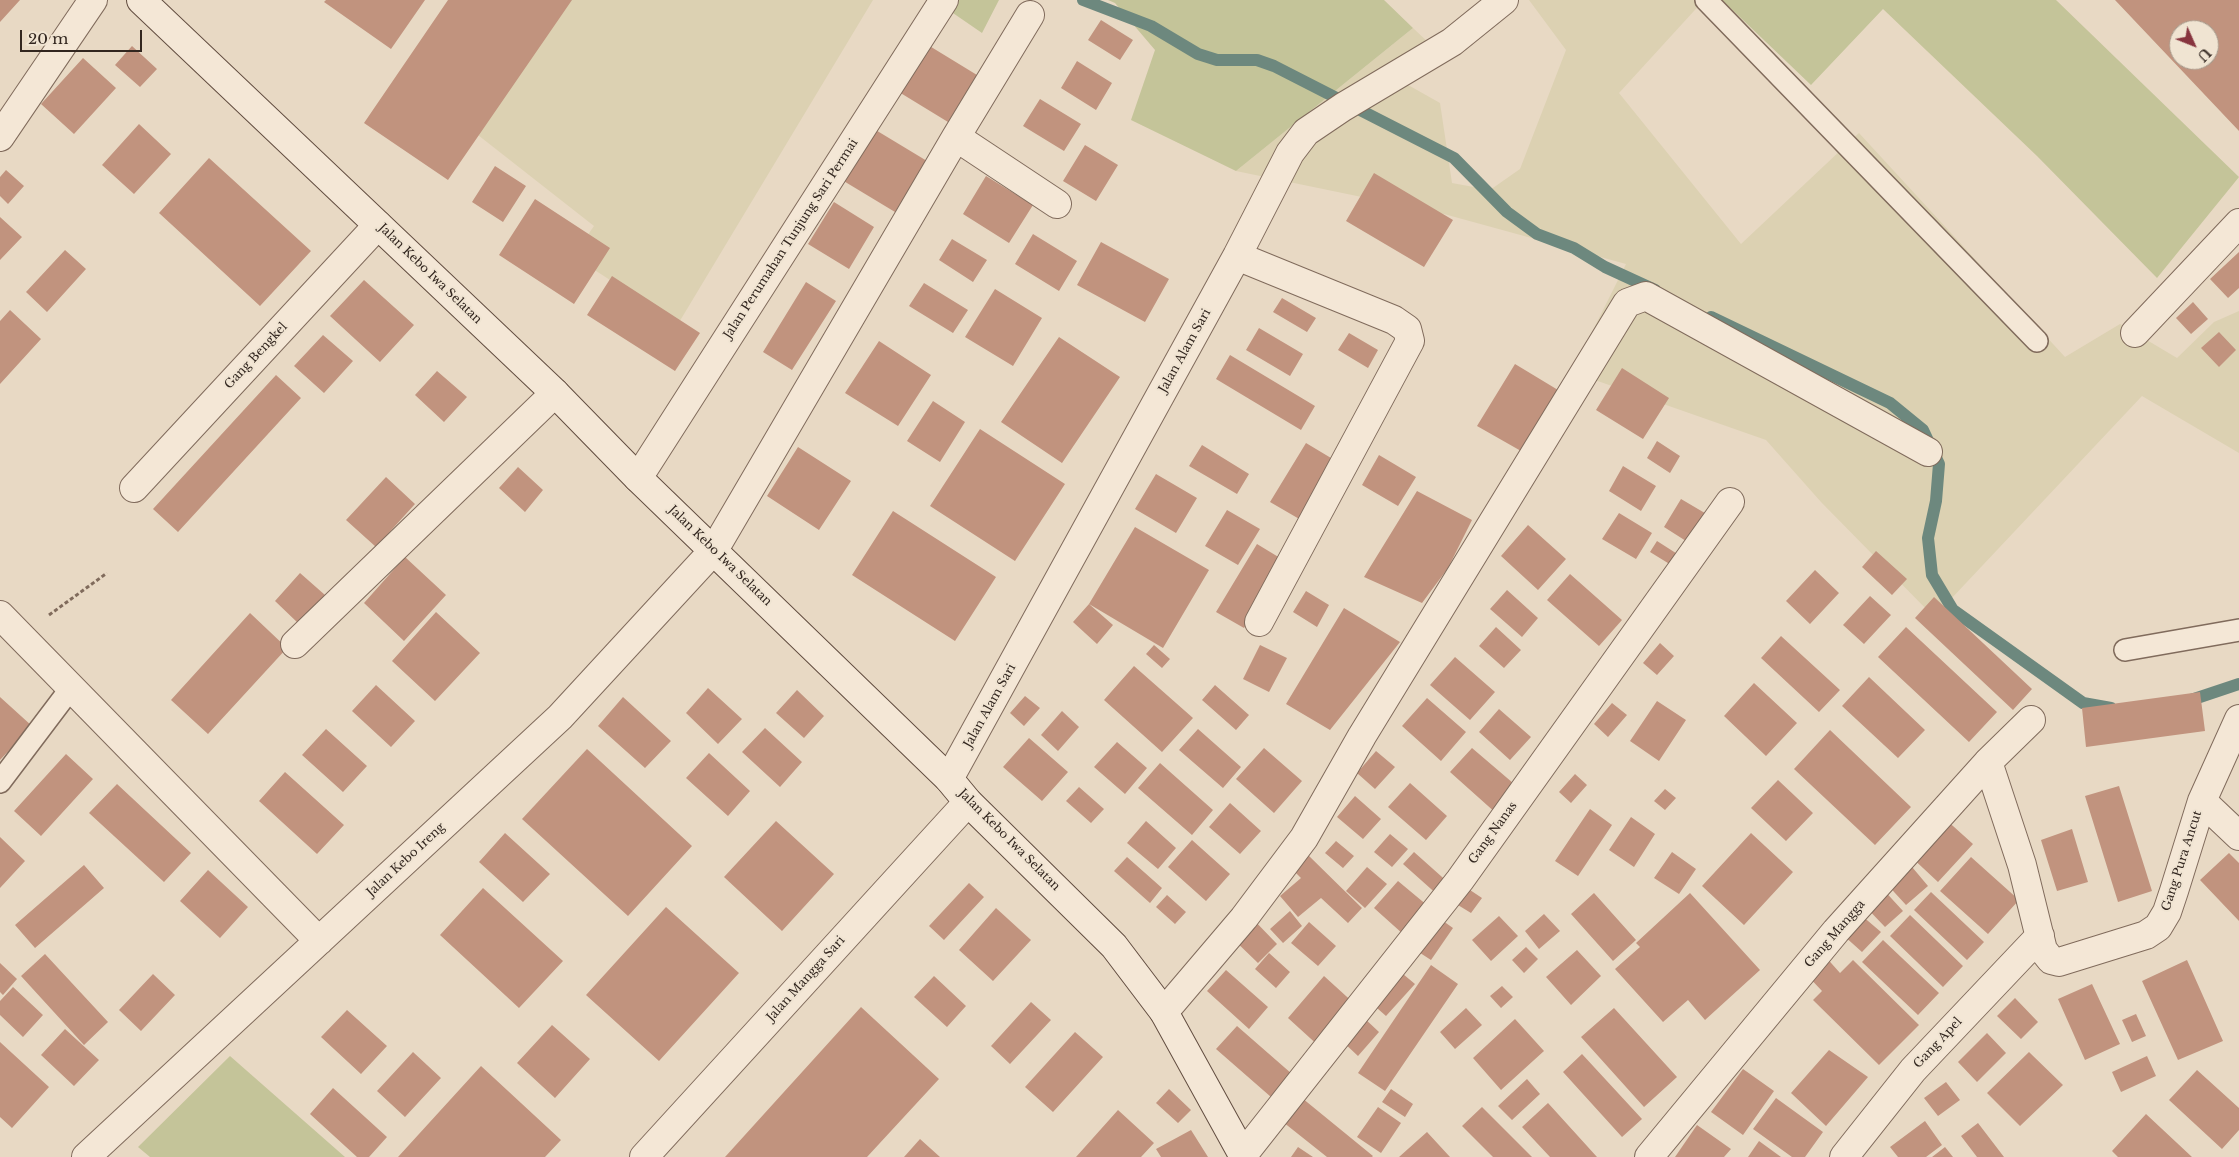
<!DOCTYPE html>
<html>
<head>
<meta charset="utf-8">
<style>
	body { margin:0 }
	#map { position:relative; width:2239px; height:1157px; overflow:hidden; background:#e8d9c4; font-family:"Libre Baskerville",serif }
	canvas { display:block }
	.north { position:absolute; left:2169px; top:20px; width:50px; height:50px; box-sizing:border-box; background:#f0e4d2; border:1px solid #a4988a; border-radius:50%; rotate:134deg; font-size:14px; font-weight:700; line-height:20px; text-align:center; color:#32261f }
	.north::after { content:''; display:block; margin:auto; width:18px; height:22px; background:#87343e; clip-path:polygon(50% 0,100% 100%,50% 72%,0 100%) }
	.scale { position:absolute; left:20px; top:30px; width:122px; height:22px; box-sizing:border-box; border:2px solid #32261f; border-top:0; padding-left:6px; font-size:15px; line-height:18px; white-space:nowrap; color:#32261f; -webkit-text-stroke:4px #f0e4d2; paint-order:stroke }
</style>
</head>
<body>
<div id="map">
<canvas width="2239" height="1157"></canvas>
<div class="north">U</div>
<div class="scale">20 m</div>
</div>
<script>
const context = document.querySelector('canvas').getContext('2d');
context.lineJoin = 'round';
function fill(path, color) { context.fillStyle = color; context.fill(path, 'evenodd'); }
const toPath = rows => new Path2D(rows.map(r => 'M' + r).join(''));
function stroke(path, color, width, dash) { context.strokeStyle = color; context.lineWidth = width; context.lineCap = dash ? 'butt' : 'round'; context.setLineDash(dash || []); context.stroke(path); }
function write(font, color, halo, rows, align = 'center') {
  context.font = font + ' "Libre Baskerville",serif'; context.lineWidth = 4; context.setLineDash([]); context.textBaseline = 'middle'; context.strokeStyle = halo; context.fillStyle = color; for (const [text, x, y, turn = 0] of rows) {
    context.save(); context.translate(x, y); context.rotate((+turn || 0) * Math.PI / 180); context.textAlign = isNaN(turn) ? turn : align; if (halo) context.strokeText(text, 0, 0); context.fillText(text, 0, 0); context.restore();
  }
}
fill(toPath([
	[525,0,873,0,678,324,573,256,594,226,455,117],
	[1529,0,1704,0,1619,93,1741,244,1859,133,2065,357,2120,324,2177,358,2214,322,2239,311,2239,453,2142,396,1934,617,1821,502,1766,440,1572,372,1626,264,1444,214,1236,171,1413,28,1431,45,1401,81,1440,103,1452,183,1490,190,1520,169,1566,50]
]), '#dcd1b2');
fill(toPath([
	[934,0,999,0,982,33],
	[1108,0,1384,0,1413,28,1236,171,1131,120,1155,50,1115,3],
	[1722,0,2056,0,2239,177,2157,278,2037,156,1883,9,1811,85],
	[230,1056,345,1157,150,1157,138,1147]
]), '#c4c499');
stroke(toPath([
	[1083,0,1151,26,1198,54,1217,60,1257,60,1274,66,1454,158,1507,212,1537,234,1574,248,1605,267,1655,290],
	[1711,317,1890,403,1923,430,1939,464,1936,501,1928,538,1932,575,1953,610,2083,703,2111,708],
	[2185,702,2239,684]
]), '#6d887e', 12);
fill(toPath([
	[0,0,20,0,0,22],
	[326,0,425,0,391,49,324,2],
	[448,0,572,0,448,180,364,123],
	[2115,0,2239,0,2239,131],
	[2179,30,2209,30,2209,60,2179,60],
	[1101,20,1133,40,1120,60,1088,40],
	[923,42,977,75,948,122,894,89],
	[132,46,157,69,140,87,115,65],
	[83,58,116,88,74,134,41,104],
	[1077,61,1112,83,1096,110,1061,88],
	[1040,99,1081,124,1064,151,1023,126],
	[139,124,171,154,134,194,102,165],
	[874,129,927,161,895,212,842,180],
	[1085,145,1118,165,1096,201,1063,181],
	[209,158,311,251,260,306,159,213],
	[495,166,526,186,503,222,472,202],
	[6,170,24,186,8,204,0,196,0,177],
	[1374,173,1453,220,1424,267,1346,221],
	[986,176,1033,205,1009,243,963,214],
	[535,199,610,248,574,304,499,255],
	[834,202,874,227,849,269,808,244],
	[0,217,22,237,0,260],
	[1033,234,1077,261,1059,291,1015,264],
	[952,239,987,260,973,282,939,260],
	[1101,242,1169,279,1145,322,1077,285],
	[65,250,86,269,47,312,26,292],
	[2239,252,2239,288,2228,298,2210,279],
	[612,276,700,333,675,371,587,315],
	[364,280,414,325,380,362,330,316],
	[806,282,836,301,792,370,763,352],
	[924,283,968,310,953,333,909,306],
	[995,289,1042,318,1013,366,965,337],
	[1282,298,1316,318,1307,332,1273,312],
	[2193,302,2208,319,2191,334,2176,318],
	[10,310,41,339,0,384,0,321],
	[1259,328,1303,354,1290,376,1246,350],
	[2219,332,2236,350,2219,367,2201,348],
	[1349,333,1378,350,1368,368,1338,350],
	[323,335,353,361,324,393,294,366],
	[1059,337,1120,377,1062,463,1001,422],
	[879,341,931,375,898,426,845,393],
	[1230,355,1315,406,1301,430,1216,379],
	[1515,364,1558,390,1521,451,1477,426],
	[1622,368,1669,398,1643,439,1596,410],
	[437,371,467,397,444,422,415,395],
	[276,375,301,398,178,532,153,509],
	[933,401,965,422,940,462,907,441],
	[980,429,1065,484,1015,561,930,506],
	[1657,441,1680,456,1670,473,1647,458],
	[1306,443,1336,461,1301,520,1270,502],
	[1202,445,1249,474,1237,494,1189,466],
	[798,447,851,481,819,530,767,496],
	[1379,455,1416,477,1398,506,1362,485],
	[1623,466,1656,486,1641,511,1609,491],
	[518,467,543,490,525,512,499,488],
	[1156,474,1197,498,1176,533,1135,509],
	[386,477,415,504,376,547,346,520],
	[1417,491,1472,520,1448,568,1422,603,1364,577],
	[1681,499,1715,519,1697,548,1664,527],
	[1227,510,1260,529,1238,565,1205,546],
	[893,511,996,577,955,641,852,575],
	[1619,513,1652,533,1636,559,1602,539],
	[1528,525,1566,559,1538,590,1501,556],
	[1135,527,1209,570,1163,648,1089,604,1113,625,1097,644,1073,622,1089,604],
	[1657,541,1682,557,1676,568,1650,552],
	[1257,544,1285,561,1244,628,1216,612],
	[1876,551,1907,579,1892,595,1862,567],
	[405,557,446,595,404,641,364,603],
	[1815,570,1839,593,1810,624,1786,601],
	[300,573,325,595,299,624,275,601],
	[1570,574,1622,620,1599,646,1547,600],
	[1507,590,1538,618,1522,637,1490,609],
	[1306,591,1329,605,1317,627,1293,612],
	[1870,596,1891,615,1864,644,1843,625],
	[1934,597,2032,689,2013,710,1915,618],
	[1344,608,1400,642,1330,730,1286,704],
	[436,612,480,653,435,701,392,661],
	[250,613,287,648,208,734,171,700],
	[1496,627,1521,650,1504,668,1479,646],
	[1906,627,1997,712,1969,742,1878,657],
	[1781,636,1840,690,1819,712,1761,658],
	[1660,643,1674,656,1657,675,1643,663],
	[1154,645,1170,659,1162,668,1146,654],
	[1260,645,1287,658,1269,692,1243,679],
	[1455,657,1495,692,1470,720,1430,685],
	[1134,666,1193,718,1162,752,1104,700],
	[1869,677,1925,730,1898,758,1842,706],
	[1754,683,1797,723,1766,756,1724,716],
	[376,685,415,721,391,747,352,711],
	[1215,685,1249,715,1236,730,1202,700],
	[708,688,742,719,718,744,686,713],
	[797,690,824,716,804,738,776,713],
	[2200,692,2205,731,2086,747,2082,708],
	[1025,696,1040,708,1024,726,1010,713],
	[0,697,32,726,0,760],
	[623,697,671,741,645,768,598,726],
	[1427,698,1466,732,1441,761,1402,726],
	[1657,701,1686,720,1659,761,1630,741],
	[1612,703,1627,715,1608,737,1594,724],
	[1499,709,1531,737,1510,760,1479,732],
	[1062,711,1079,727,1058,751,1041,735],
	[765,728,802,762,780,787,742,752],
	[326,729,367,766,343,792,302,755],
	[1198,729,1241,767,1223,788,1179,750],
	[1830,730,1911,807,1875,845,1794,769],
	[1029,738,1068,772,1042,801,1003,767],
	[1117,742,1147,768,1125,794,1094,767],
	[1264,748,1302,781,1274,813,1236,779],
	[1472,748,1520,789,1497,814,1450,772],
	[587,749,692,846,628,916,522,819],
	[1376,751,1395,767,1375,789,1357,773],
	[709,753,750,791,728,816,686,778],
	[66,754,93,779,41,836,14,811],
	[1160,763,1213,810,1192,835,1138,788],
	[285,772,344,825,317,854,259,801],
	[1575,774,1587,785,1571,803,1559,792],
	[1778,780,1813,813,1786,841,1751,808],
	[1410,783,1447,816,1426,840,1388,807],
	[117,784,191,853,164,882,89,813],
	[2119,786,2152,891,2118,902,2085,796],
	[1079,787,1104,809,1091,823,1066,801],
	[1665,789,1676,798,1665,810,1654,801],
	[1355,796,1381,819,1363,839,1337,817],
	[1230,803,1261,831,1240,854,1209,827],
	[1590,809,1612,825,1578,876,1555,861],
	[1631,817,1655,834,1634,867,1609,850],
	[1943,817,1973,844,1938,882,1908,854],
	[776,821,834,874,782,931,724,877],
	[1146,821,1176,848,1158,869,1127,843],
	[2072,829,2088,882,2057,891,2041,840],
	[505,833,550,874,523,902,479,862],
	[1751,833,1793,872,1744,925,1702,886],
	[1390,834,1408,849,1392,867,1374,852],
	[0,837,25,861,0,888],
	[1192,840,1230,874,1206,901,1168,867],
	[1336,841,1354,856,1343,868,1325,853],
	[1414,852,1451,885,1440,897,1403,864],
	[1672,852,1696,869,1679,894,1654,878],
	[2229,853,2239,863,2239,921,2200,880],
	[1307,854,1362,908,1348,923,1321,898,1298,917,1280,896,1301,878,1292,869],
	[1127,857,1162,888,1150,903,1114,871],
	[1971,857,2019,900,1988,934,1940,891],
	[1907,861,1928,886,1906,905,1884,881],
	[84,865,104,888,35,948,15,925],
	[1367,867,1387,884,1365,908,1346,891],
	[208,870,248,907,220,938,180,901],
	[1398,881,1428,906,1403,934,1374,908],
	[969,883,984,897,944,940,929,926],
	[1464,886,1482,898,1471,913,1453,902],
	[1881,887,1903,911,1885,927,1863,904],
	[483,888,563,961,519,1008,440,935],
	[1931,892,1984,942,1967,960,1914,910],
	[1594,893,1636,940,1613,961,1571,914],
	[1690,893,1760,970,1705,1020,1688,1000,1663,1022,1615,969,1640,947,1636,943],
	[1167,895,1186,912,1175,924,1156,907],
	[666,907,739,973,659,1061,586,995],
	[996,908,1031,940,993,981,959,950],
	[1290,911,1302,926,1283,943,1270,929],
	[1544,914,1560,931,1539,949,1525,931],
	[1861,915,1881,932,1862,952,1843,935],
	[1910,915,1963,966,1943,987,1890,936],
	[1250,916,1277,944,1258,963,1230,936],
	[1436,916,1453,928,1431,960,1414,949],
	[1499,916,1518,936,1491,961,1472,940],
	[1309,922,1336,946,1318,966,1291,943],
	[1883,940,1939,993,1918,1015,1862,962],
	[1526,947,1538,959,1524,973,1512,960],
	[1577,950,1601,976,1571,1005,1546,977],
	[1269,953,1290,972,1276,988,1255,969],
	[45,954,108,1022,84,1045,21,976],
	[1824,955,1840,973,1853,960,1919,1025,1879,1065,1813,1000,1822,991,1805,973],
	[2187,960,2223,1041,2178,1060,2142,981],
	[0,963,17,979,3,995,0,992],
	[1431,965,1458,984,1385,1091,1358,1073],
	[1397,969,1415,984,1386,1016,1369,1001],
	[1226,970,1268,1007,1249,1029,1207,991],
	[153,974,175,995,141,1031,119,1010],
	[934,976,966,1006,947,1027,914,997],
	[1324,976,1357,1006,1321,1048,1288,1018],
	[2092,984,2120,1044,2085,1060,2058,999],
	[1502,986,1513,997,1501,1008,1490,996],
	[13,987,43,1015,23,1037,0,1015,0,1001],
	[2015,998,2038,1022,2021,1039,1997,1016],
	[1031,1002,1051,1020,1010,1064,991,1046],
	[861,1007,939,1079,867,1157,725,1157],
	[1466,1008,1482,1025,1455,1049,1440,1032],
	[1614,1008,1677,1077,1644,1107,1581,1037],
	[347,1010,387,1046,361,1074,321,1037],
	[2136,1014,2146,1036,2132,1042,2122,1020],
	[1363,1017,1379,1032,1358,1056,1342,1041],
	[1515,1019,1544,1051,1501,1090,1473,1058],
	[552,1025,590,1059,555,1098,517,1063],
	[1237,1026,1292,1074,1271,1097,1216,1049],
	[65,1029,99,1060,74,1086,41,1055],
	[1075,1032,1103,1057,1053,1112,1025,1087],
	[1987,1033,2006,1053,1977,1082,1958,1062],
	[0,1042,49,1087,12,1128,0,1117],
	[1829,1050,1868,1077,1826,1126,1791,1093],
	[413,1052,441,1078,405,1117,377,1091],
	[2029,1052,2063,1085,2020,1126,1987,1093],
	[1582,1054,1642,1119,1622,1137,1563,1072],
	[2147,1056,2156,1076,2121,1092,2112,1072],
	[481,1066,561,1140,545,1157,398,1157],
	[1743,1069,1774,1091,1743,1135,1711,1112],
	[2197,1070,2239,1108,2239,1130,2222,1149,2169,1100],
	[1527,1079,1540,1094,1512,1120,1498,1106],
	[1946,1082,1960,1100,1938,1116,1924,1098],
	[333,1088,387,1137,369,1157,357,1157,310,1114],
	[1169,1089,1191,1110,1178,1123,1156,1103],
	[1391,1089,1413,1104,1405,1117,1382,1102],
	[1302,1098,1373,1156,1372,1157,1327,1157,1283,1122],
	[1776,1098,1823,1132,1805,1157,1792,1157,1753,1129],
	[1548,1103,1597,1157,1550,1157,1522,1127],
	[1378,1107,1401,1123,1381,1153,1357,1137],
	[1482,1107,1532,1157,1493,1157,1462,1126],
	[1118,1110,1154,1143,1141,1157,1076,1157],
	[2146,1114,2192,1157,2118,1157,2112,1151],
	[1925,1121,1942,1145,1926,1157,1898,1157,1890,1147],
	[1978,1123,2004,1157,1977,1157,1961,1136],
	[1697,1125,1731,1149,1724,1157,1675,1157],
	[1191,1130,1208,1157,1161,1157,1156,1149],
	[1427,1132,1450,1157,1399,1157],
	[920,1139,940,1157,904,1157],
	[1759,1141,1781,1157,1748,1157],
	[1298,1147,1313,1157,1291,1157],
	[1945,1147,1953,1157,1932,1157]
]), '#c1937e');
const lane = toPath([
	[1706,0,2037,341],
	[2125,650,2239,630],
	[0,782,71,688]
]);
const street = toPath([
	[0,137,93,0],
	[956,137,1057,204],
	[1237,256,1394,320,1407,329,1410,341,1259,622],
	[2135,333,2239,223],
	[638,478,944,0],
	[134,488,378,225],
	[0,615,319,941],
	[295,644,555,393],
	[1988,762,2022,865,2043,950,2051,960,2059,962,2146,935,2158,927,2167,912,2174,891,2202,801,2239,719],
	[949,779,1237,256,1290,153,1306,132,1343,107,1452,42,1504,0],
	[2202,801,2239,836],
	[1164,1012,1244,918,1304,838,1362,736,1627,303,1646,296,1928,452],
	[1243,1155,1460,880,1730,502],
	[86,1157,560,717,714,550,956,137,1030,15],
	[644,1157,968,802],
	[1649,1157,1836,931,1988,762,2031,720],
	[1844,1157,1913,1070,2040,936]
]);
const secondary = toPath([
	[141,0,555,393,638,478,949,779,968,802,1114,946,1164,1012,1244,1157]
]);
stroke(lane, '#806b5c', 24);
stroke(street, '#806b5c', 30);
stroke(secondary, '#624d40', 30);
stroke(toPath([
	[49,615,107,573]
]), '#806b5c', 3, [4, 2.5]);
stroke(lane, '#f4e7d6', 21);
stroke(street, '#f4e7d6', 28);
stroke(secondary, '#f4e7d6', 28);
write('12px', '#32261f', '#f0e4d2', [
	["Jalan Perumahan Tunjung Sari Permai",791,239,-57],
	["Jalan Kebo Iwa Selatan",430,274,44],
	["Jalan Alam Sari",1185,351,-61],
	["Gang Bengkel",256,356,-47],
	["Jalan Kebo Iwa Selatan",720,556,44],
	["Jalan Alam Sari",990,706,-61],
	["Gang Nanas",1493,833,-54],
	["Jalan Kebo Iwa Selatan",1009,840,45],
	["Jalan Kebo Ireng",406,860,-43],
	["Gang Pura Ancut",2182,861,-72],
	["Gang Mangga",1835,934,-49],
	["Jalan Mangga Sari",806,979,-48],
	["Gang Apel",1938,1043,-47]
]);
</script>
</body>
</html>
